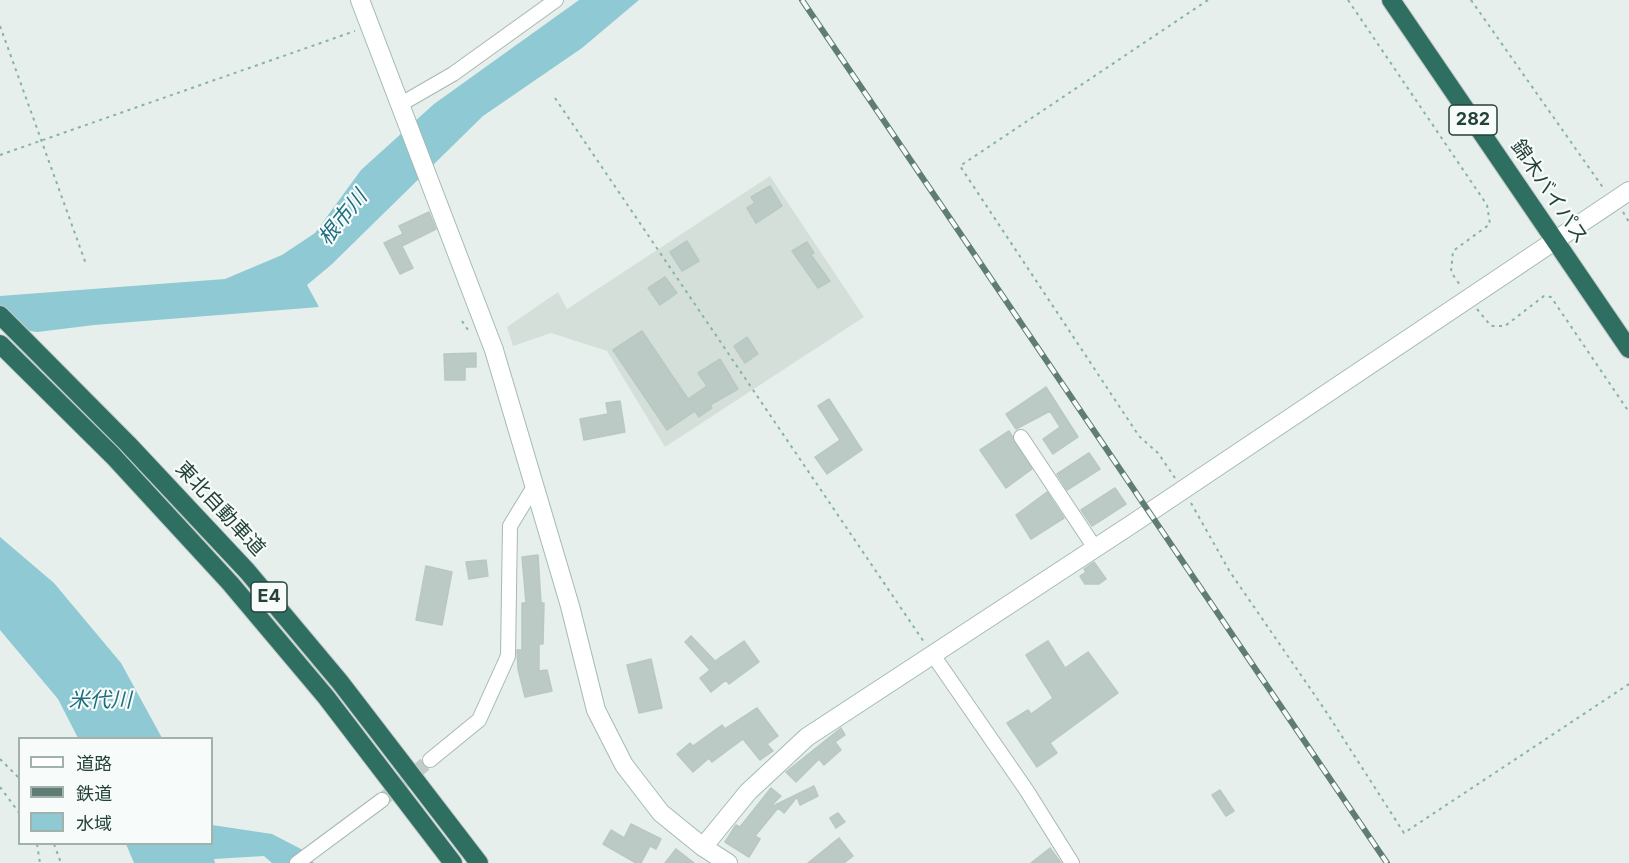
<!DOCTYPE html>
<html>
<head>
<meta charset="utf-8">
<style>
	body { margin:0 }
	#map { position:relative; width:1629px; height:863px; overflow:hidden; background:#e6efeb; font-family:Inter,"Noto Sans JP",sans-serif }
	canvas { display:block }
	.legend { position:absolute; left:18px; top:737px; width:195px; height:108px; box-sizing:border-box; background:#f7fbf9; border:2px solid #a3b1ad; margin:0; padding:8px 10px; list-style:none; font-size:18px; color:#24423a }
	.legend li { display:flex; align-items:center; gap:12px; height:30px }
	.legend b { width:30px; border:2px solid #a3b1ad }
</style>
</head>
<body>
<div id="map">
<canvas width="1629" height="863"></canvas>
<ul class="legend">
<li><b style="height:8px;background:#fff"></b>道路</li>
<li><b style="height:8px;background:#5f7d75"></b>鉄道</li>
<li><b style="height:16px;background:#8ec9d4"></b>水域</li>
</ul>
</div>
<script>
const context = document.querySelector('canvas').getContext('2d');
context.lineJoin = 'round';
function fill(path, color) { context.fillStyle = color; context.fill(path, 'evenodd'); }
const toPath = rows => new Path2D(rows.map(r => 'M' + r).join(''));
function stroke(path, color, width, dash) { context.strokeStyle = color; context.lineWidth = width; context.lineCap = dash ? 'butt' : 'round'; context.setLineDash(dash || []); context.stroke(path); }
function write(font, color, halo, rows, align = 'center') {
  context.font = font + ' Inter,"Noto Sans JP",sans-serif'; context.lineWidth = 4.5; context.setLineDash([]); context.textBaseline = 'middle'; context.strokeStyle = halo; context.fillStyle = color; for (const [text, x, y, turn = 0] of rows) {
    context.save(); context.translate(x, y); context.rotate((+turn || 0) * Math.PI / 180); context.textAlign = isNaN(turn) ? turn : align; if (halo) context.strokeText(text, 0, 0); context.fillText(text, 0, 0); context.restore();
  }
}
fill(toPath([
	[770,176,864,317,665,447,607,351,551,333,513,346,507,327,558,292,567,309]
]), '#d4dfda');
fill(toPath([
	[579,0,639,0,582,48,483,116,331,265,307,285,319,307,94,325,37,332,0,327,0,296,225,279,282,255,315,233,361,170,434,104],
	[0,537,54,583,121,663,162,738,78,738,58,699,0,630],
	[212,825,272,834,301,849,314,863,272,863,264,856,214,859,215,863,134,863,126,844,212,844]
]), '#8ec9d4');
const building = toPath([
	[770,186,782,206,756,223,747,208,755,203,751,197,770,186],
	[429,212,436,229,402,246,413,268,400,274,384,243,403,234,399,226,429,212],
	[687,241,699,261,682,271,670,252,687,241],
	[807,242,814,253,811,255,830,281,818,288,792,251,807,242],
	[665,277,677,293,660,305,648,288,665,277],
	[642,331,688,399,707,386,698,373,720,359,738,389,710,405,712,408,699,417,695,411,667,430,613,350,642,331],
	[747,337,758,354,745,363,734,346,747,337],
	[476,353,476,367,465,367,465,380,445,380,444,354,476,353],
	[1046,387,1078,437,1053,454,1043,439,1060,427,1050,411,1016,429,1006,414,1046,387],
	[829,399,862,450,827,474,815,457,840,440,818,406,829,399],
	[620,401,625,432,584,440,580,419,608,414,606,403,620,401],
	[1009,431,1032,469,1006,488,980,450,1009,431],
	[1089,453,1100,469,1067,490,1057,474,1089,453],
	[1115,488,1126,504,1092,526,1081,510,1115,488],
	[1047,492,1064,518,1031,539,1016,515,1047,492],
	[538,555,541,603,544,603,543,644,539,644,539,671,547,670,552,691,525,697,518,669,517,650,522,650,522,603,526,603,522,557,538,555],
	[486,560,488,576,469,579,466,562,486,560],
	[1094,562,1106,579,1099,584,1085,584,1080,576,1086,572,1084,569,1094,562],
	[426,566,452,572,442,625,416,620,426,566],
	[691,636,715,661,744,641,759,662,729,684,726,680,711,692,700,678,710,670,685,642,691,636],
	[1048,641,1065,668,1088,652,1118,693,1050,743,1057,753,1037,767,1007,723,1028,710,1031,714,1053,698,1026,655,1048,641],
	[651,659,662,708,639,713,627,665,651,659],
	[757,708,778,736,767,744,773,751,760,760,743,739,712,762,709,758,693,772,677,754,690,743,693,746,722,725,725,729,757,708],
	[841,728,845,735,835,742,841,750,824,765,819,759,796,782,786,772,841,728],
	[814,786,818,796,800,805,797,797,784,813,778,808,755,836,760,839,749,857,725,842,736,825,740,827,771,788,781,796,769,808,814,786],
	[1220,790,1234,811,1226,816,1212,795,1220,790],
	[838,813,845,822,836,828,830,818,838,813],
	[631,824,661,839,656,849,650,846,641,863,636,863,603,844,611,830,624,838,631,824],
	[839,838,853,856,844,863,808,863,839,838],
	[1050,848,1061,863,1031,863,1050,848],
	[676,849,694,863,665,863,676,849]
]);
fill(building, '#bbcac4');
stroke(building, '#b8c9c2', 1.5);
stroke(toPath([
	[382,800,430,760]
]), '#bfccc8', 14, [14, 7]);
const street = toPath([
	[401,104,453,74,556,0],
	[1021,437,1095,548],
	[933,655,1027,791,1072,863],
	[430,760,479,720,508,656,510,526,535,485],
	[297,863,382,800]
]);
const secondary = toPath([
	[360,0,494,350,570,606,596,710,624,765,661,813,703,847,728,863],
	[703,847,748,792,807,737,1132,524,1629,191]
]);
const highway = toPath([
	[1391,0,1629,349],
	[0,315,128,444,247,571,340,682,479,863],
	[0,344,113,456,230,583,326,697,453,863]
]);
stroke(street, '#a8b8b2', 16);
stroke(secondary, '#a4bbb3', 20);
stroke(highway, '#c2cac8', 20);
stroke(toPath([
	[1348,0,1487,205,1490,224,1453,251,1451,272,1460,285],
	[1471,0,1604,189],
	[0,26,86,264],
	[555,98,924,642],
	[0,155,355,31],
	[1623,212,1629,222],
	[1477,309,1491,326,1505,326,1544,296,1551,297,1629,412],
	[462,321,470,333],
	[1175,478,1158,453,1139,436,960,166,1208,0],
	[1191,503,1230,572,1325,710,1404,833,1629,684],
	[0,759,20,779],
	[0,787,20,814],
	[37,844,40,863],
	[54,844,61,863]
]), '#86b3a5', 2, [3, 4.5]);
stroke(street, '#fff', 14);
stroke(secondary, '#fff', 18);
stroke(highway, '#2f6f62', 18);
const rail = toPath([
	[802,0,1387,863]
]);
stroke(rail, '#5f7d75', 6);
stroke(rail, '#f7fbf9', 4, [11]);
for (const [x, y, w] of [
	[1473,120,48],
	[269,597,36]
]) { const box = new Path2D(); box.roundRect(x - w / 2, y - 15, w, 30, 4.5); context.fillStyle = '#f7fbf9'; context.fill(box); stroke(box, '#24423a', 1.5); }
write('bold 18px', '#24423a', null, [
	["282",1473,120],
	["E4",269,597]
]);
write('20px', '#24423a', '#f7fbf9', [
	["錦木バイパス",1549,192,56],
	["東北自動車道",220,509,47]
]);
write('italic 21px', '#1c6f80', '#f7fbf9', [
	["根市川",343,218,-51],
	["米代川",100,701]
]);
</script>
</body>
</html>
